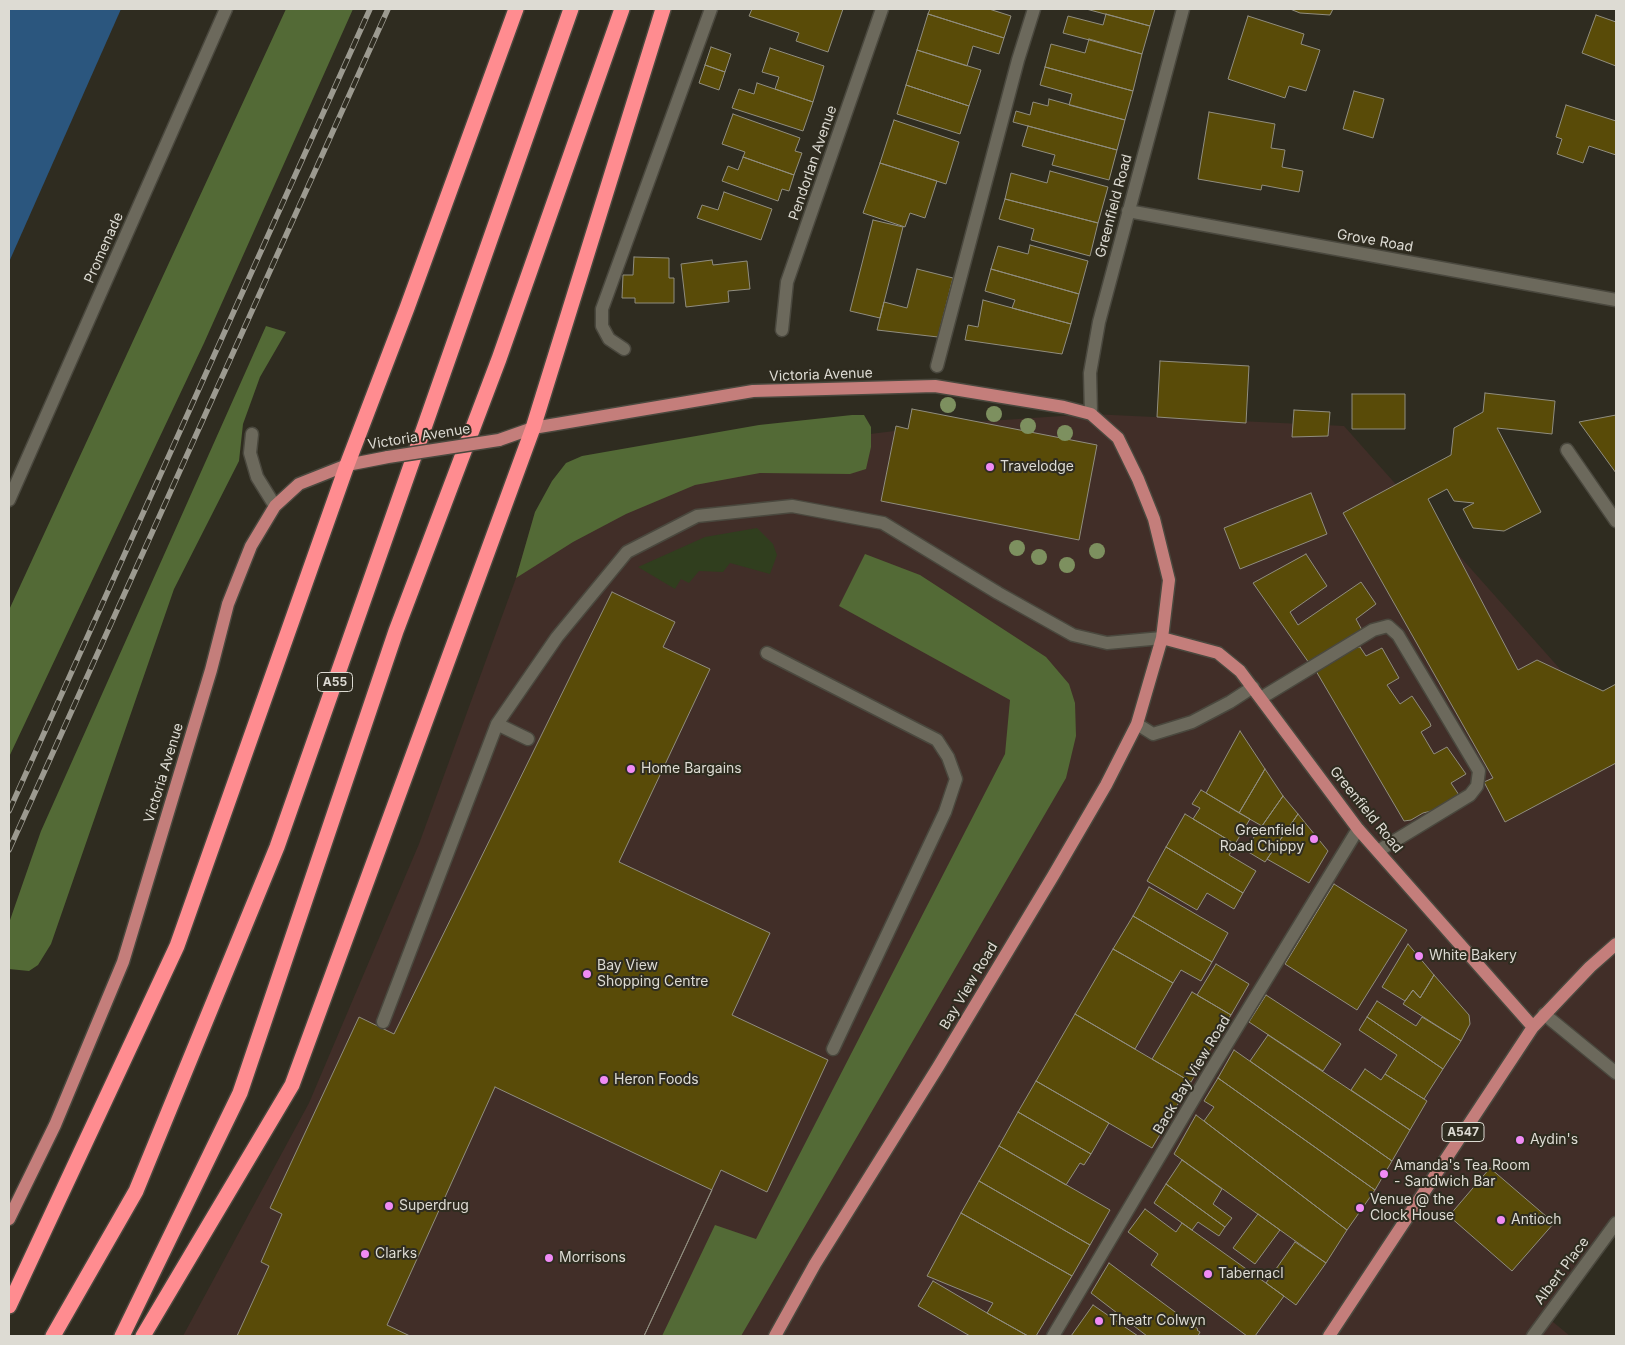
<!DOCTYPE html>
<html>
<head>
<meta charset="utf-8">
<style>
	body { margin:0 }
	#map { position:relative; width:1625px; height:1345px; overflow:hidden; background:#2f2c20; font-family:Inter,sans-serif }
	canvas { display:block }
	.frame { position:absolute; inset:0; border:10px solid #dddbd3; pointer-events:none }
</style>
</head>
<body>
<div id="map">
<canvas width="1625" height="1345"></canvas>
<div class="frame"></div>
</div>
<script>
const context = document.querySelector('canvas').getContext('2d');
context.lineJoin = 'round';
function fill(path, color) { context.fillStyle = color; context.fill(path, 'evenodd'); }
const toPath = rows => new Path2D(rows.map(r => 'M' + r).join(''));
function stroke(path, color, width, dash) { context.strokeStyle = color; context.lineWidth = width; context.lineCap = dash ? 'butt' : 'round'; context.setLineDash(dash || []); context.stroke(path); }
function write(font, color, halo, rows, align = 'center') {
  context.font = font + ' Inter,sans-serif'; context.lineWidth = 4; context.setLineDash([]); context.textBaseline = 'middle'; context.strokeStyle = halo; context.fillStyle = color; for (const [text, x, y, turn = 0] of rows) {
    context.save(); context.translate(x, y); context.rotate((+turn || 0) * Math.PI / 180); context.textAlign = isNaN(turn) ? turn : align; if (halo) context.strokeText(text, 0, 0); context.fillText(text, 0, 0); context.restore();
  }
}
fill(toPath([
	[1091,414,1344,426,1616,732,1616,1223,1547,1317,1570,1336,183,1336,309,1103,419,844,516,578,535,512,583,482,854,436,959,423]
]), '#412e28');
fill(toPath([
	[757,528,773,544,777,555,770,574,730,563,723,572,699,571,689,583,681,579,675,589,638,567,705,537]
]), '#303e1e');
fill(toPath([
	[286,9,353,9,204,343,9,757,9,610],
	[266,326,286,332,260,377,243,424,239,461,174,589,51,944,38,965,29,971,9,969,9,923,41,831],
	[852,415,864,415,871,427,871,447,866,469,850,474,760,473,695,485,626,514,573,542,516,578,535,512,552,481,566,463,582,456,759,425],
	[865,554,920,575,1046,657,1069,684,1075,703,1076,736,1066,778,741,1336,662,1336,715,1225,756,1239,1005,754,1010,700,839,606]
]), '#536a36');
fill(toPath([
	[9,9,121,9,9,262]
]), '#2b567e');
const building = toPath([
	[752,9,843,9,828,52,796,41,799,33,749,16,752,9],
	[930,9,989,9,1011,16,1004,38,928,14,930,9],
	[1086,9,1155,9,1150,26,1086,9],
	[1290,9,1333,9,1330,15,1300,13,1290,9],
	[928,14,1004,38,999,54,973,46,967,66,917,50,928,14],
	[1106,14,1150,26,1142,54,1063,33,1068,16,1103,25,1106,14],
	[1596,15,1616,22,1616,66,1582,53,1596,15],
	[1248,16,1304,34,1301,44,1320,50,1306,91,1289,86,1285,98,1228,79,1248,16],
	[1089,39,1142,54,1133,91,1045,67,1051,44,1085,53,1089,39],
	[711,47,731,54,725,72,705,65,711,47],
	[770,48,824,66,813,102,775,89,779,77,762,72,770,48],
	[917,50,981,70,969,106,906,85,917,50],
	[705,65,725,72,719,90,699,83,705,65],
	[1045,67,1133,91,1125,120,1069,105,1072,94,1040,85,1045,67],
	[757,83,813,102,803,131,732,108,739,89,754,94,757,83],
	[906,85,969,106,960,134,897,114,906,85],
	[1354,91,1384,99,1373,138,1343,129,1354,91],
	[1049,99,1125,120,1117,150,1013,122,1016,111,1030,115,1033,102,1048,106,1049,99],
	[1566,105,1616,121,1616,155,1589,146,1583,163,1557,154,1562,139,1556,137,1566,105],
	[1209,112,1275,124,1271,148,1285,150,1282,167,1303,171,1299,192,1262,185,1261,190,1198,179,1209,112],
	[733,114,800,138,795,151,802,153,794,175,743,157,745,152,722,144,733,114],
	[894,120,959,142,946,184,880,163,894,120],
	[1028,126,1117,150,1109,180,1052,165,1055,155,1022,146,1028,126],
	[743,157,794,175,789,191,782,189,778,201,722,181,728,166,738,170,743,157],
	[880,163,937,181,925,218,910,213,905,227,863,213,880,163],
	[1050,171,1108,187,1098,223,1005,199,1011,173,1047,183,1050,171],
	[724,192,772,209,761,240,697,218,702,205,718,210,724,192],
	[1005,199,1098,223,1090,256,1031,240,1034,229,999,219,1005,199],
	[873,220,903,227,880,318,850,311,873,220],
	[1030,245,1088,261,1079,294,991,269,998,246,1028,254,1030,245],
	[634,257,669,258,669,278,674,278,674,303,635,303,635,298,622,298,623,275,633,275,634,257],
	[712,260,713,265,747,261,750,289,728,291,729,302,686,307,681,264,712,260],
	[917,269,953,278,938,337,877,330,884,302,907,308,917,269],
	[991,269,1079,294,1071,324,1012,308,1015,300,985,291,991,269],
	[983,300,1071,324,1062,354,965,340,968,325,978,327,983,300],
	[1160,361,1249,366,1246,423,1157,417,1160,361],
	[1485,393,1555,401,1552,434,1497,428,1541,512,1504,531,1473,528,1463,509,1474,503,1454,501,1447,489,1428,499,1518,670,1537,660,1603,691,1616,684,1616,763,1505,822,1484,782,1493,778,1343,513,1451,455,1454,428,1483,412,1485,393],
	[1352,394,1405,394,1405,429,1352,429,1352,394],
	[912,409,1097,445,1079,540,881,501,896,426,908,429,912,409],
	[1294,410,1330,412,1328,436,1292,437,1294,410],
	[1616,415,1616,473,1579,422,1616,415],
	[1311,493,1327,534,1240,569,1224,528,1311,493],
	[1306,554,1327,586,1290,612,1298,625,1361,582,1376,604,1356,619,1362,630,1309,663,1253,583,1306,554],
	[612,592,675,622,663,647,710,669,619,862,770,933,732,1015,828,1060,767,1192,721,1170,644,1336,237,1336,269,1266,261,1262,282,1214,270,1208,359,1017,394,1034,612,592],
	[1360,647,1366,656,1382,648,1399,678,1387,685,1400,704,1412,696,1430,723,1431,726,1421,732,1434,754,1447,747,1466,774,1451,783,1459,795,1435,810,1423,813,1411,820,1404,821,1316,671,1355,648,1360,647],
	[1240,731,1265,769,1239,813,1206,793,1240,731],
	[1265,769,1283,796,1262,826,1239,813,1265,769],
	[1201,790,1250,819,1235,844,1193,819,1200,808,1192,804,1201,790],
	[1283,796,1298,814,1265,862,1245,850,1283,796],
	[1185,814,1235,844,1229,855,1256,871,1243,893,1166,847,1185,814],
	[1298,814,1328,851,1309,883,1267,859,1298,814],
	[1166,847,1243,893,1234,909,1207,893,1197,910,1147,881,1166,847],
	[1334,884,1407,930,1357,1010,1285,964,1334,884],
	[1149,887,1228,933,1212,962,1133,916,1149,887],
	[1133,916,1212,962,1201,981,1181,970,1173,983,1113,949,1133,916],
	[1408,944,1434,975,1420,998,1413,990,1405,1001,1382,987,1408,944],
	[1113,949,1173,983,1135,1049,1075,1014,1113,949],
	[1216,964,1249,984,1231,1015,1197,995,1216,964],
	[1434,975,1469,1015,1470,1024,1461,1041,1403,1004,1413,990,1420,998,1434,975],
	[1192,992,1231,1015,1191,1082,1152,1059,1192,992],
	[1266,995,1341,1044,1323,1071,1249,1022,1266,995],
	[1377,1001,1416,1026,1422,1017,1461,1041,1443,1069,1367,1017,1377,1001],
	[1075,1014,1191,1082,1152,1148,1036,1081,1075,1014],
	[1367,1017,1443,1069,1424,1099,1385,1074,1397,1055,1359,1030,1367,1017],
	[1268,1035,1410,1130,1392,1161,1250,1061,1268,1035],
	[1234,1050,1392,1161,1375,1190,1218,1078,1234,1050],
	[1365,1069,1381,1080,1385,1074,1427,1101,1410,1130,1351,1090,1365,1069],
	[1218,1078,1375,1190,1347,1230,1204,1121,1214,1107,1204,1101,1218,1078],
	[1036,1081,1109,1123,1091,1154,1018,1112,1036,1081],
	[495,1087,712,1190,644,1336,410,1336,387,1325,495,1087],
	[1018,1112,1091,1154,1084,1165,1080,1163,1066,1185,999,1146,1018,1112],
	[1196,1115,1347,1230,1326,1263,1174,1154,1196,1115],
	[999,1146,1110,1210,1090,1245,979,1181,999,1146],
	[1182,1160,1222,1189,1213,1204,1232,1218,1225,1227,1166,1184,1182,1160],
	[1490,1168,1554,1223,1512,1271,1449,1216,1490,1168],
	[979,1181,1090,1245,1072,1276,961,1213,979,1181],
	[1166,1184,1225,1227,1219,1236,1198,1222,1192,1230,1154,1203,1166,1184],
	[1145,1209,1176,1232,1182,1223,1284,1296,1255,1336,1247,1336,1151,1265,1158,1254,1128,1232,1145,1209],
	[961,1213,1072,1276,1036,1336,1028,1336,987,1313,993,1303,927,1276,961,1213],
	[1258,1214,1280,1230,1255,1264,1233,1248,1258,1214],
	[1295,1242,1326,1263,1296,1305,1266,1283,1295,1242],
	[1109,1263,1198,1329,1197,1330,1200,1332,1198,1336,1147,1336,1091,1293,1109,1263],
	[933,1281,987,1313,1028,1336,970,1336,918,1306,933,1281],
	[1093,1305,1138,1336,1071,1336,1093,1305]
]);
fill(building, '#594b08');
stroke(building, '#908d7f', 1);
const minor = toPath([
	[1128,211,1616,300],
	[782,330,787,282,882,9],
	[624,349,609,339,602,326,602,309,711,9],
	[937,366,1018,60,1034,9],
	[1091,414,1090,373,1099,322,1183,9],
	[252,434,250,453,257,477,275,506],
	[1567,450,1616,521],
	[9,500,226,9],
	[767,653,937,740,948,757,956,779,945,812,833,1049],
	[1261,698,1373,630,1388,626,1398,635,1479,771,1477,786,1470,795,1378,851],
	[497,724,528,739],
	[1137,724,1153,734,1192,722,1230,702,1253,687],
	[1544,1014,1616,1073],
	[383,1022,497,724,557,637,627,552,697,516,792,506,883,523,998,593,1073,635,1107,643,1162,638],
	[1053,1336,1211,1070,1358,829],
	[1533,1336,1616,1223]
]);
const major = toPath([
	[499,440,533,428,753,391,935,386,1064,407,1091,414,1118,438,1138,479,1154,519,1169,580,1162,638,1137,724,1106,785,1053,876,938,1067,815,1264,775,1336],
	[1162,638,1218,653,1240,671,1358,829,1533,1027],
	[9,1219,55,1125,123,962,211,670,228,604,251,546,275,506,299,484,347,465,388,457],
	[1329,1336,1533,1027,1590,967,1616,944]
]);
const highway = toPath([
	[9,1306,177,946,347,465,407,308,516,9],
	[53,1336,136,1191,277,847,571,9],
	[122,1336,240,1093,396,631,499,359,622,9],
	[143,1336,292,1085,533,428,663,9]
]);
stroke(minor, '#4a483e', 15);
stroke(major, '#4a483e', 15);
stroke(highway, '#4a483e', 18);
stroke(minor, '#6c695c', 12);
stroke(major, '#c47e7b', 12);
stroke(highway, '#ff8c90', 15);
const rail = toPath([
	[9,811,370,9],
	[9,850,388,9]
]);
stroke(rail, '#9c9a90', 5.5);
stroke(rail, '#2f2c20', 4, [11]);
const majorBridge = toPath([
	[388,457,499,440]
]);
stroke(majorBridge, '#4a483e', 15, []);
stroke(majorBridge, '#c47e7b', 12);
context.fillStyle = '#7d905f';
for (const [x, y] of [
	[948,405],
	[994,414],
	[1028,426],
	[1065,433],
	[1017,548],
	[1097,551],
	[1039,557],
	[1067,565]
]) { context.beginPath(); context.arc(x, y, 8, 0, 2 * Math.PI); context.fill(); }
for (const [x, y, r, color] of [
	[990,467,5,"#f08bf5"],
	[631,769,5,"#f08bf5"],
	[1314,839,5,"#f08bf5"],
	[1419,956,5,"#f08bf5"],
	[587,974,5,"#f08bf5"],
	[604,1080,5,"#f08bf5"],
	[1520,1140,5,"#f08bf5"],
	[1384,1174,5,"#f08bf5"],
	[389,1206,5,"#f08bf5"],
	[1360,1208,5,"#f08bf5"],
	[1501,1220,5,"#f08bf5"],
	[365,1254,5,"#f08bf5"],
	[549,1258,5,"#f08bf5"],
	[1208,1274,5,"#f08bf5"],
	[1099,1321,5,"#f08bf5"]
]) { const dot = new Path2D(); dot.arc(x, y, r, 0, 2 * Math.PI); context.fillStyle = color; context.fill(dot); stroke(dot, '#2f2c20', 2); }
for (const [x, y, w] of [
	[335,682,35],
	[1463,1132,42]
]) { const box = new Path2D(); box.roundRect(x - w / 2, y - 9.5, w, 19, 4); context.fillStyle = '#2f2c20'; context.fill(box); stroke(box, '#dddbd3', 1); }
write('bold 12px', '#dddbd3', null, [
	["A55",335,682],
	["A547",1463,1132]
]);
write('14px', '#dddbd3', '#2f2c20', [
	["Pendorlan Avenue",813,163,-71],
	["Greenfield Road",1114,206,-75],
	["Grove Road",1375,241,10],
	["Promenade",104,248,-66],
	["Victoria Avenue",821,375,-2],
	["Victoria Avenue",419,437,-9],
	["Victoria Avenue",164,773,-73],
	["Greenfield Road",1366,810,51],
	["Bay View Road",969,986,-59],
	["Back Bay View Road",1192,1075,-59],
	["Albert Place",1562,1271,-53]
]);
write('14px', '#dddbd3', '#2f2c20', [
	["Travelodge",1000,467],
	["Home Bargains",641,769],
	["Greenfield",1304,831,"right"],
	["Road Chippy",1304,847,"right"],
	["White Bakery",1429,956],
	["Bay View",597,966],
	["Shopping Centre",597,982],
	["Heron Foods",614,1080],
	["Aydin's",1530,1140],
	["Amanda's Tea Room",1394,1166],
	["- Sandwich Bar",1394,1182],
	["Venue @ the",1370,1200],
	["Clock House",1370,1216],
	["Superdrug",399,1206],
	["Antioch",1511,1220],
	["Clarks",375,1254],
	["Morrisons",559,1258],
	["Tabernacl",1218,1274],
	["Theatr Colwyn",1109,1321]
], 'left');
</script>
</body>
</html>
